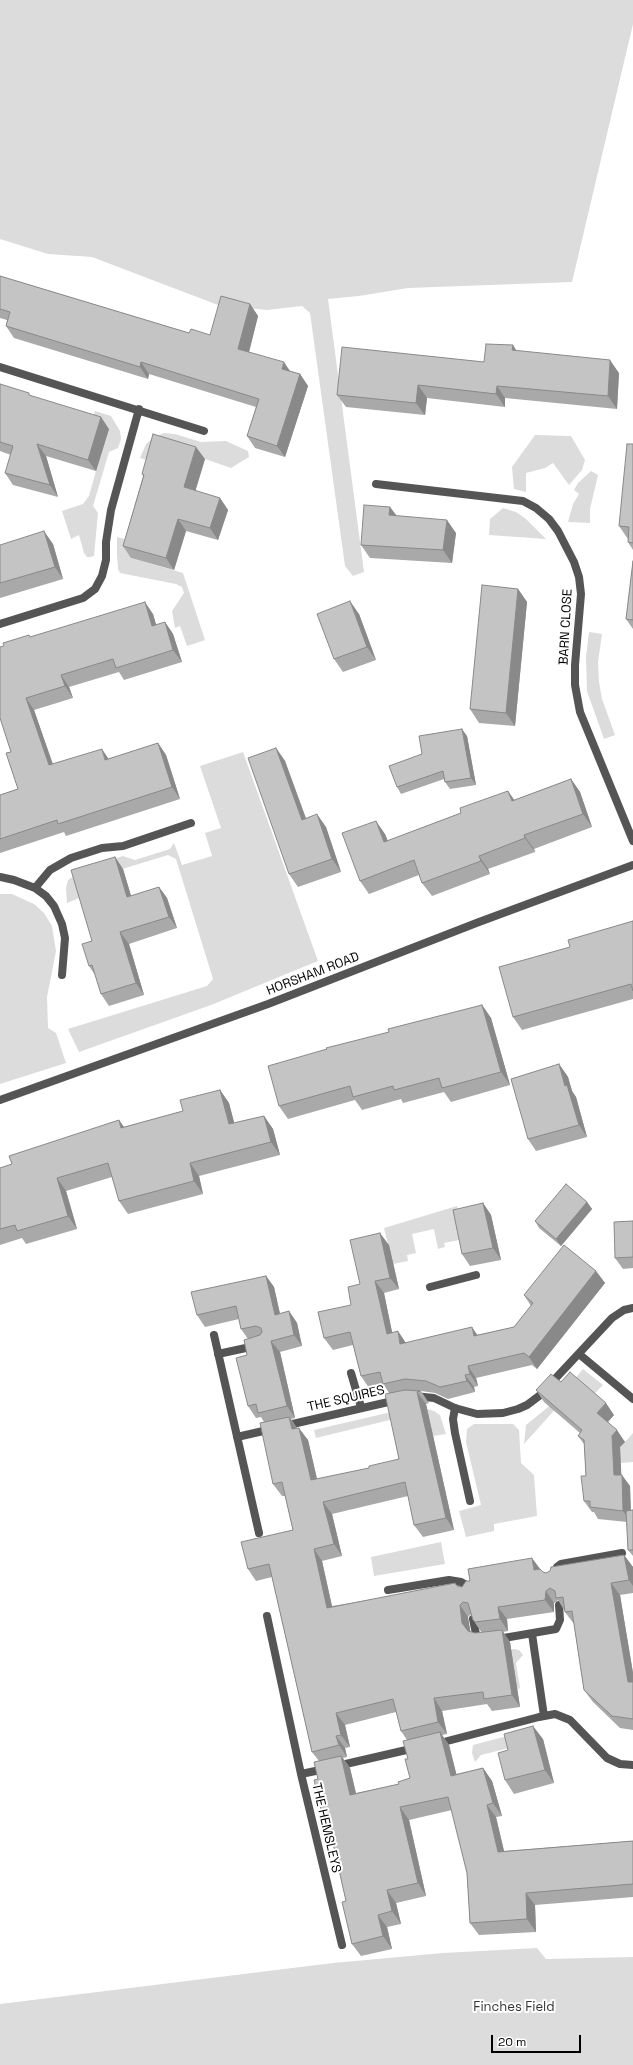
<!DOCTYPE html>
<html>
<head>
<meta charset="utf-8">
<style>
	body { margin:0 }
	#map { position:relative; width:633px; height:2065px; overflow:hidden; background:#fff; font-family:"Space Grotesk",sans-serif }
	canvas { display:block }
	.scale { position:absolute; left:491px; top:2035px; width:90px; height:18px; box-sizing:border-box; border:2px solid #000; border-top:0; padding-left:5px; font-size:12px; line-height:14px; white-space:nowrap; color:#000; -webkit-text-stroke:3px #fff; paint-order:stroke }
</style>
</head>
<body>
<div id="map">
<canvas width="633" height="2065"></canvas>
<div class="scale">20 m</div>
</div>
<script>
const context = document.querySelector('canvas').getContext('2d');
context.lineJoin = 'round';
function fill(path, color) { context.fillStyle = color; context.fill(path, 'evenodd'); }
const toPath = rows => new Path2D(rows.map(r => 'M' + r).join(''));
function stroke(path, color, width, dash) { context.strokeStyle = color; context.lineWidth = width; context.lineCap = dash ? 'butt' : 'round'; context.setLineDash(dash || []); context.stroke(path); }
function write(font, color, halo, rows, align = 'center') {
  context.font = font + ' "Space Grotesk",sans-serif'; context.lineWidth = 4; context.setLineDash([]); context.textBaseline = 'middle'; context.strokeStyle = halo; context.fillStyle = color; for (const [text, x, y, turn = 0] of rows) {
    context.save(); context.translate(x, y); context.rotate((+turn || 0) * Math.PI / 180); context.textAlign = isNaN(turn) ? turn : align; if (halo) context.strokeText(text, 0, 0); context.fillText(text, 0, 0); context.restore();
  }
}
fill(toPath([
	[0,0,633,0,633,24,572,282,408,288,359,296,328,299,364,572,353,576,345,566,310,313,302,306,267,310,218,305,92,257,48,254,0,239],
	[95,411,111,416,120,431,121,439,118,448,109,452,93,506,98,513,94,556,90,557,87,557,84,553,79,535,71,539,62,511,83,504,89,496,96,471,91,423],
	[164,433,175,434,201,442,226,441,248,451,249,457,231,468,205,459,157,463,140,458,146,444,154,437],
	[535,435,571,436,585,460,582,470,569,485,553,463,545,468,526,473,526,492,514,489,512,467],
	[591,471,598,475,590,509,590,523,568,522,573,504,579,494,574,490,578,483],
	[503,508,516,512,526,519,546,539,489,535,490,519],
	[117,537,136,542,131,558,183,573,205,640,187,646,180,626,175,628,172,611,184,593,182,587,176,584,120,573,118,569,117,554],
	[589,632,602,634,598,662,599,682,602,699,615,735,604,739,587,691,586,657],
	[243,752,318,961,211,1005,79,1052,68,1029,207,986,213,979,176,859,168,855,80,882,84,896,67,903,66,888,68,880,87,867,123,856,135,860,170,849,174,843,182,865,212,856,205,833,221,828,200,766],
	[0,894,12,894,34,904,44,913,52,926,56,951,47,997,48,1028,56,1033,66,1063,0,1084],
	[457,1206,464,1239,444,1243,445,1247,438,1249,434,1229,412,1234,416,1253,407,1255,408,1261,393,1264,384,1228],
	[583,1369,603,1385,592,1396,578,1384,524,1444,526,1425,558,1399],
	[417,1406,434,1411,440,1415,446,1434,433,1436,406,1416,316,1438,314,1430],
	[474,1424,513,1424,519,1430,521,1463,534,1475,537,1516,494,1524,494,1531,466,1537,459,1511,481,1505,466,1442,467,1429],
	[633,1433,633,1462,606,1464,625,1442],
	[441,1542,445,1564,374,1576,371,1557],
	[514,1649,519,1650,523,1655,516,1663,520,1688,518,1689,466,1656],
	[511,1735,513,1747,481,1755,475,1762,472,1753,473,1745],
	[537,1948,546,1959,633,1957,633,2065,0,2065,0,2004,333,1963,443,1953]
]), '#dcdcdc');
stroke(toPath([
	[0,877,14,880,35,888,50,870,71,858,102,848,123,846,191,823],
	[35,888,46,896,54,906,62,924,65,938,62,975],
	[430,1287,476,1275],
	[218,1354,255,1346],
	[351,1373,361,1407],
	[455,1408,453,1419,455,1433,470,1501]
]), '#555', 8);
stroke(toPath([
	[0,367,204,431],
	[376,484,523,501,536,508,549,519,558,531,574,562,579,577,581,594,575,665,575,685,580,712,633,841],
	[0,624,83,598,95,589,102,576,106,560,106,542,111,510,139,409],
	[214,1335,259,1533],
	[579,1354,633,1399],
	[414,1396,434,1398,455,1408,477,1414,503,1413,518,1409,527,1405,539,1396,612,1318,624,1310,633,1308],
	[284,1426,397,1400],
	[237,1437,272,1429],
	[554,1575,557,1567,561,1564,622,1553],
	[388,1590,449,1580,461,1582,466,1585,469,1591],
	[267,1616,301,1774,342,1945],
	[473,1619,476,1634,478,1638,482,1640],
	[532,1634,544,1716],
	[498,1639,556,1629,560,1620,559,1605],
	[436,1744,539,1717,555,1714,570,1720,607,1758,620,1764,633,1765],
	[337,1766,415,1748],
	[301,1774,325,1769]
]), '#555', 8);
stroke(toPath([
	[0,1100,268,1004,479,922,633,865]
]), '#555', 8);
fill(toPath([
	[0,276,189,333,210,335,250,304,258,316,249,352,290,371,300,374,308,386,285,457,255,448,247,436,256,407,149,374,148,379,14,338,6,326,7,320,0,318],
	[513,345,516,351,619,373,617,409,505,398,505,407,427,398,425,415,346,407,337,395,484,362],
	[0,384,31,396,109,429,96,471,46,456,58,497,13,485,5,473,11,455,0,451],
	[633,444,633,550,628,542,628,539,619,526],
	[205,459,195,491,220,498,228,510,218,540,186,531,174,570,131,558,123,546,143,476,142,474],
	[390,507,396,516,456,533,452,563,370,558,361,545],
	[53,544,63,579,0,598,0,545],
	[633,561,633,629,626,619],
	[518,589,527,602,515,726,479,723,470,709],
	[153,614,156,625,165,622,173,634,182,662,124,680,119,672,69,687,73,698,34,710,53,764,109,759,158,743,166,755,180,799,66,836,64,832,0,853,0,795,18,789,11,752,30,637],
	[359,614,376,660,343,672,334,659],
	[467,736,476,785,450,789,445,782,444,779,401,794,397,787,422,754],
	[276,748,285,761,306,818,326,827,341,872,298,887,289,874],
	[571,779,580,792,592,827,534,849,535,852,488,869,490,874,432,896,422,883,419,875,369,894,360,881,385,834,388,841,461,813,508,791,514,800],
	[115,857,123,869,131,896,159,887,167,898,177,928,129,944,144,995,109,1006,101,994,95,975,89,966,92,941],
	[633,921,633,999,522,1030,513,1017,570,947],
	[482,1005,491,1018,510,1085,451,1102,444,1092,403,1103,401,1099,362,1110,355,1100,288,1119,279,1106,389,1032],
	[559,1064,568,1077,572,1091,576,1097,587,1137,536,1151,528,1139],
	[220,1090,229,1103,234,1123,264,1116,273,1129,280,1155,199,1176,203,1194,128,1214,119,1201,112,1177,66,1191,77,1229,26,1244,22,1238,0,1245,0,1168,12,1164,119,1120,124,1127,183,1111],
	[587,1202,592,1209,561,1246,539,1228,535,1221],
	[483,1203,491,1215,501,1260,470,1266,462,1254],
	[633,1221,633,1268,623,1269,615,1258],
	[389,1245,399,1289,384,1293,392,1333,405,1343,477,1335,514,1327,531,1306,524,1295,596,1271,605,1283,537,1369,532,1365,476,1378,478,1386,474,1387,475,1392,448,1399,435,1393,421,1391,429,1403,426,1404,454,1530,423,1537,414,1525,408,1496,332,1514,342,1556,322,1561,332,1606,457,1586,462,1587,540,1569,543,1573,546,1573,624,1555,633,1567,633,1593,620,1595,633,1673,633,1730,620,1728,593,1702,584,1690,574,1624,565,1612,565,1610,564,1610,558,1600,554,1603,554,1612,507,1619,508,1631,503,1632,510,1642,520,1707,492,1711,487,1704,442,1711,447,1734,442,1735,449,1745,456,1774,483,1768,492,1781,502,1816,496,1817,504,1851,633,1841,633,1897,535,1905,536,1932,479,1935,470,1923,467,1873,452,1810,409,1820,426,1896,396,1903,401,1924,387,1927,392,1949,361,1956,352,1944,346,1901,330,1831,324,1822,318,1779,319,1761,312,1752,272,1577,256,1581,248,1569,293,1530,285,1496,282,1496,273,1484,264,1422,261,1417,256,1418,248,1406,247,1355,248,1339,241,1329,239,1319,205,1327,197,1315,266,1276,274,1287,280,1314,289,1311,297,1323,302,1346,280,1352,295,1418,291,1419,297,1428,308,1440,317,1479,369,1468,399,1459,389,1393,384,1385,369,1388,361,1376,353,1345,333,1350,324,1338,351,1305,360,1284],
	[471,1614,473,1620,482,1633,475,1633,470,1632,468,1617],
	[396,1712,401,1731,407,1740,408,1759,410,1778,399,1784,356,1793,350,1768,343,1758,347,1757,345,1748,350,1747,345,1725],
	[561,1382,614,1415,608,1422,625,1442,620,1447,621,1475,630,1486,631,1510,633,1510,633,1556,628,1550,627,1522,598,1519,594,1512,592,1512,584,1501,586,1476,584,1444,578,1436,580,1433,544,1402,536,1390],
	[543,1739,554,1783,514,1794,505,1780,508,1750]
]), '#a9a9a9');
fill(toPath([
	[250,304,258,316,247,360,238,349],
	[513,345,521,358,512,350],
	[610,360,619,373,617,409,608,396],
	[141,362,149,374,148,379,140,367],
	[284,362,292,374,282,369],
	[300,374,308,386,285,457,277,446],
	[418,385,427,398,425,415,416,403],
	[497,386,505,398,505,407,496,394],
	[101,417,109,429,96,471,88,460],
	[37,444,46,456,58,497,50,485],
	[196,447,205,459,193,499,184,487],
	[220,498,228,510,218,540,210,528],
	[390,507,400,520,389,515],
	[178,519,186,531,174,570,166,558],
	[447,520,456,533,452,563,443,550],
	[44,531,53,544,63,579,55,567],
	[518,589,527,602,515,726,506,713],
	[350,601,359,614,376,660,367,647],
	[145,602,153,614,160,638,152,626],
	[165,622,173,634,182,662,173,650],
	[61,675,69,687,73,698,65,686],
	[26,698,34,710,57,777,49,765],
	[462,729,467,736,476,785,471,778],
	[158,743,166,755,180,799,172,787],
	[276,748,285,761,311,833,302,820],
	[102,749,110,761,105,760],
	[571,779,580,792,592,827,583,814],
	[508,791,517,804,512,801],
	[317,814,326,827,341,872,332,859],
	[376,821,385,834,393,856,384,842],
	[524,835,534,849,535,852,525,838],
	[479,856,488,869,490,874,481,861],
	[115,857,123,869,135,909,127,897],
	[159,887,167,898,177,928,169,917],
	[120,932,129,944,144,995,136,983],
	[482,1005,491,1018,510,1085,501,1072],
	[559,1064,568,1077,572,1091,576,1097,587,1137,579,1125,565,1086],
	[220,1090,229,1103,238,1137,229,1124],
	[264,1116,273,1129,280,1155,271,1142],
	[119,1120,128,1133,121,1128],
	[190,1163,199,1176,203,1194,194,1181],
	[57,1178,66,1191,77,1229,68,1216],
	[587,1202,592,1209,561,1246,556,1239],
	[483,1203,491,1215,501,1260,493,1248],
	[380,1233,389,1245,399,1289,390,1278],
	[596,1271,605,1283,537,1369,529,1357],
	[266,1276,274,1287,283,1327,275,1315],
	[375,1281,384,1293,395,1346,387,1334],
	[289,1311,297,1323,302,1346,294,1335],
	[472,1327,480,1339,474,1336],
	[398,1331,406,1343,400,1344],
	[271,1341,280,1352,295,1418,287,1406],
	[468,1366,476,1378,478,1386,470,1374],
	[465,1375,474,1387,475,1392,467,1381],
	[417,1392,426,1404,454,1530,446,1518],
	[606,1403,614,1415,605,1425,597,1413],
	[289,1417,297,1429,292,1429],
	[299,1428,308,1440,320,1492,311,1480],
	[617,1430,625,1442,620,1447,622,1487,614,1475,612,1436],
	[622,1475,630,1486,631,1522,623,1511],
	[323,1502,332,1514,342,1556,334,1544],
	[314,1549,322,1561,335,1620,327,1608],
	[624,1555,633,1567,633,1586,629,1580],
	[532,1558,541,1570,534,1570],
	[611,1583,620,1595,633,1673,633,1689,628,1682],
	[546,1591,554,1603,554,1612,545,1600],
	[460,1605,468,1617,471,1635,462,1623],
	[498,1607,507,1619,508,1631,500,1619],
	[502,1630,510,1642,520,1707,512,1695],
	[434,1698,442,1711,447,1734,438,1722],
	[336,1713,345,1725,350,1747,341,1735],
	[533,1726,543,1739,554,1783,545,1770],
	[440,1732,449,1745,460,1788,451,1776],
	[336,1736,345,1748,347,1757,339,1745],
	[341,1756,350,1768,359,1807,350,1795],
	[483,1768,492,1781,502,1816,493,1803],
	[487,1805,496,1817,507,1864,498,1852],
	[400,1807,409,1820,426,1896,418,1883],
	[387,1890,396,1903,401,1924,392,1911],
	[526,1893,535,1905,536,1932,527,1919],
	[378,1915,387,1927,392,1949,383,1936]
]), '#898989');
const building = toPath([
	[0,276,189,333,191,329,210,335,221,296,250,304,238,349,284,362,282,369,300,374,277,446,247,436,259,399,141,362,140,367,6,326,10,312,0,309,0,276],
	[486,344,513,345,512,350,610,360,608,396,497,386,496,394,418,385,416,403,337,395,342,347,484,362,486,344],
	[0,384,29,393,29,395,101,417,88,460,37,444,50,485,5,473,13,446,0,442,0,384],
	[153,434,196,447,184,487,220,498,210,528,178,519,166,558,123,546,144,475,142,474,153,434],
	[627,444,633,444,633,543,628,542,629,527,619,526,627,444],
	[364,505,390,507,389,515,447,520,443,550,361,545,364,505],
	[44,531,55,567,0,583,0,545,44,531],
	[633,561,633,620,626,619,633,561],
	[482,585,518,589,506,713,470,709,482,585],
	[350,601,367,647,334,659,317,614,350,601],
	[145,602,152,626,165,622,173,650,116,668,113,659,61,675,65,686,26,698,49,765,102,749,105,760,158,743,172,787,58,824,57,820,0,839,0,795,18,789,6,753,11,752,0,718,0,647,4,646,3,643,29,635,30,637,145,602],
	[462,729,471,778,445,782,443,771,397,787,389,766,422,754,419,736,462,729],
	[276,748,302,820,317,814,332,859,289,874,248,758,276,748],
	[571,779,583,814,524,835,525,838,479,856,481,861,422,883,414,860,360,881,342,833,376,821,384,842,461,813,460,808,508,791,512,801,571,779],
	[115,857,127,897,159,887,169,917,120,932,136,983,101,994,92,965,89,966,82,944,92,941,71,870,115,857],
	[633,921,633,991,631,984,513,1017,499,967,570,947,568,940,633,921],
	[482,1005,501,1072,442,1088,439,1078,394,1090,393,1086,353,1097,350,1086,279,1106,268,1066,327,1049,326,1048,389,1032,388,1029,482,1005],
	[559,1064,565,1086,567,1085,579,1125,528,1139,511,1079,559,1064],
	[220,1090,229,1124,264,1116,271,1142,190,1163,194,1181,119,1201,108,1163,57,1178,68,1216,17,1231,15,1225,0,1229,0,1168,12,1164,9,1156,119,1120,121,1128,183,1111,180,1100,220,1090],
	[566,1184,587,1202,556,1239,535,1221,566,1184],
	[483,1203,493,1248,462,1254,453,1210,483,1203],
	[633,1221,633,1257,615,1258,614,1222,633,1221],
	[380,1233,390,1278,375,1281,387,1334,398,1331,400,1344,472,1327,474,1336,514,1327,533,1303,524,1295,564,1245,596,1271,529,1357,524,1353,468,1366,470,1374,465,1375,467,1381,440,1387,426,1381,405,1379,383,1384,380,1372,361,1376,350,1332,324,1338,318,1312,351,1305,348,1287,360,1284,350,1240,380,1233],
	[266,1276,275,1315,289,1311,294,1335,271,1341,287,1406,258,1413,256,1404,248,1406,236,1358,247,1355,244,1340,260,1335,262,1332,261,1328,256,1326,241,1329,236,1306,197,1315,191,1292,266,1276],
	[570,1372,606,1403,597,1413,617,1430,612,1436,614,1475,622,1475,623,1511,590,1507,590,1501,584,1501,581,1476,586,1476,584,1440,578,1436,582,1430,536,1390,551,1374,561,1382,570,1372],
	[405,1390,420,1391,417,1392,446,1518,414,1525,405,1482,323,1502,334,1544,314,1549,327,1608,455,1583,457,1586,462,1587,466,1581,470,1581,468,1569,532,1558,534,1570,540,1569,543,1572,546,1573,550,1571,551,1567,624,1555,629,1580,611,1583,628,1682,633,1682,633,1719,612,1716,584,1690,572,1611,565,1612,563,1597,556,1598,555,1591,550,1588,546,1591,545,1600,498,1607,500,1619,475,1622,473,1620,468,1603,463,1602,460,1605,462,1623,468,1631,475,1633,502,1630,512,1695,484,1699,483,1692,434,1698,438,1722,401,1731,393,1699,336,1713,341,1735,336,1736,339,1745,312,1752,269,1564,248,1569,241,1542,293,1530,282,1482,273,1484,260,1423,289,1417,292,1429,299,1428,311,1480,369,1468,369,1466,399,1459,385,1394,405,1390],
	[633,1510,633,1550,628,1550,626,1511,633,1510],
	[533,1726,545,1770,505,1780,498,1753,508,1750,504,1734,533,1726],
	[440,1732,451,1776,483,1768,493,1803,487,1805,498,1852,633,1841,633,1884,526,1893,527,1919,470,1923,467,1873,448,1797,400,1807,418,1883,387,1890,392,1911,378,1915,383,1936,352,1944,342,1902,346,1901,328,1821,324,1822,314,1780,318,1779,314,1762,341,1756,350,1795,399,1784,398,1782,410,1778,405,1759,408,1759,403,1741,440,1732]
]);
fill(building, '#c4c4c4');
stroke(building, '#898989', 1);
write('13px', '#000', '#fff', [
	["BARN CLOSE",566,627,-87],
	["HORSHAM ROAD",313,974,-21],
	["THE SQUIRES",346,1399,-13],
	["THE HEMSLEYS",326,1828,77]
]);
write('13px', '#333', '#fff', [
	["Finches Field",514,2007]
]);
</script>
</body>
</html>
